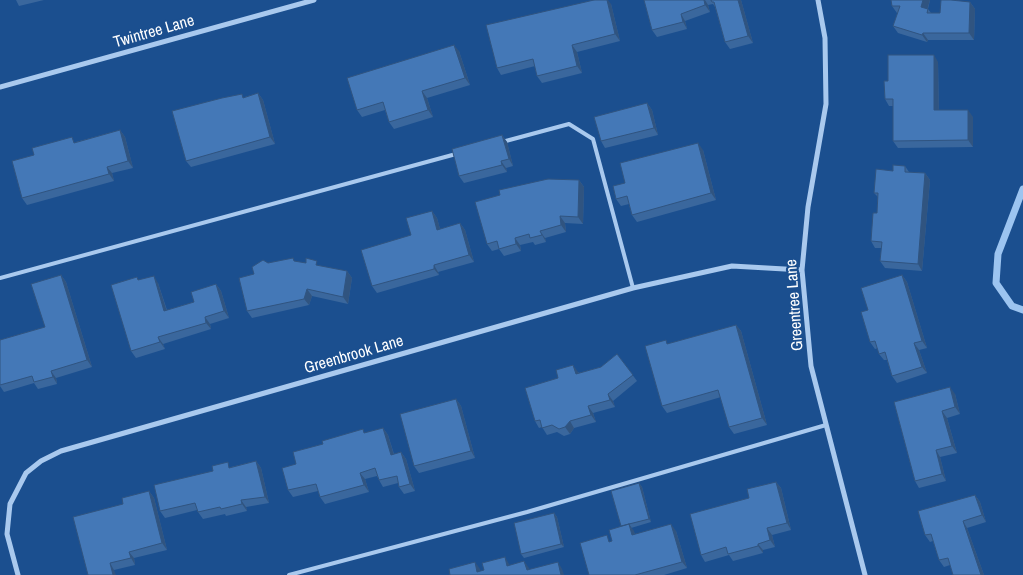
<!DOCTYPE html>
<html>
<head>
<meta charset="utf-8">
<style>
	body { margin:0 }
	canvas { display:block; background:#1b4f8f }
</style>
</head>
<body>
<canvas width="1023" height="575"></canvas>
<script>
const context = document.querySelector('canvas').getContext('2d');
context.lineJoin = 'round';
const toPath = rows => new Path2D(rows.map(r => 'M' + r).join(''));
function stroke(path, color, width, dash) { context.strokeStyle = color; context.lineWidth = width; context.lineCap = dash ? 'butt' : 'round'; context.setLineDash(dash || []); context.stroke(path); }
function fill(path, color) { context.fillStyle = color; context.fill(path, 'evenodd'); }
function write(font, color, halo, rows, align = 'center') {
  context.font = font + ' "Archivo Narrow",sans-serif'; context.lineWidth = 4.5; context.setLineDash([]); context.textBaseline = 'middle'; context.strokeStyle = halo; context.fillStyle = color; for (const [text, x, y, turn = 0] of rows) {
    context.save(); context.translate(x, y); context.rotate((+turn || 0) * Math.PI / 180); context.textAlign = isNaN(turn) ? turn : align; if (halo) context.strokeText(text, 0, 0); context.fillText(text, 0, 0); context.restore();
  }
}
stroke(toPath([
	[1023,189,998,254,996,283,1012,306,1023,310]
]), '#9cc4f0', 7);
stroke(toPath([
	[502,142,569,124,593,139,633,288],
	[0,278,456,154],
	[289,575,527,512,826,425]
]), '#a9c9ee', 4);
stroke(toPath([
	[818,0,825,38,826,104,808,207,802,270,811,366,865,575],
	[0,87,314,0],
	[18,575,7,534,10,504,26,473,41,461,61,451,633,288,732,266,802,270]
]), '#a9c9ee', 5);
fill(toPath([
	[16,0,44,0,19,6],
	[644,0,741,0,753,43,730,49,725,42,715,7,713,4,708,5,710,12,685,21,687,29,657,37,652,30],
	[930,0,928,9,931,13,940,13,970,2,975,9,974,40,928,40,927,42,898,33,893,26,898,13,897,13,892,6],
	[611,4,620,41,577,52,582,73,542,83,537,76,535,66,501,75,497,68],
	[459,51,470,85,427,98,433,117,394,129,389,122,385,110,362,117,357,110],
	[938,62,939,110,973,117,973,147,898,148,893,141,893,106,889,106,885,99,888,81],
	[258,93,263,100,275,144,191,167,186,161,245,97],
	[647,103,652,110,658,135,605,148,601,141],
	[120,130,125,137,133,168,112,173,114,181,27,205,22,198,76,142],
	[502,135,507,142,513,166,506,168,507,172,464,183,459,176],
	[703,150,716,200,637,222,632,215,629,204,621,206,616,199,625,183],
	[905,166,909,172,925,173,930,180,922,271,885,268,880,261,882,248,875,248,871,241,877,213,878,197,874,193,893,171],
	[579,180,584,187,583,224,565,223,566,232,545,238,546,242,535,245,533,242,520,245,521,251,504,256,499,249,492,251,487,244],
	[432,211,437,218,440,229,460,223,465,230,474,262,438,272,439,275,377,293,372,286,411,235],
	[296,262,347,271,352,278,348,304,312,296,309,305,252,318,247,311,254,274,268,263],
	[61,275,66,282,92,367,56,378,57,384,38,389,34,383,4,392,0,386,0,340,45,327],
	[902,275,907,282,927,348,919,350,927,373,897,383,892,376,887,360,884,360,879,354,878,348,875,349,870,342],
	[139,280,158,283,167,310,194,302,216,284,221,291,229,318,210,324,211,329,163,344,165,349,136,358,131,351],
	[736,325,741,331,767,425,734,434,729,427,721,397,667,413,662,406,668,344],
	[617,354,637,381,613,401,615,407,593,413,596,422,574,428,570,434,564,436,557,432,547,435,542,427,539,428,535,421,578,372,579,373,601,367],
	[955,394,960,414,947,418,957,453,940,457,946,481,919,488,915,481,894,402],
	[456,399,461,406,475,458,419,473,414,466],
	[383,428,388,435,394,454,401,452,406,459,415,491,404,494,399,487,398,483,383,487,379,480,377,476,365,479,369,492,325,504,320,497,318,491,293,497,288,490,296,464,366,433],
	[256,461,261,468,269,503,246,507,247,511,226,516,225,514,203,519,198,512,197,510,165,518,160,511,231,467],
	[776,482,781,488,791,530,772,535,775,547,763,550,763,553,733,561,729,555,705,562,701,555,749,498],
	[639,483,642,487,651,522,631,528,635,534,676,531,687,568,664,575,589,575,621,527,621,526],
	[149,491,154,498,167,550,134,558,135,565,114,570,88,575,123,504],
	[975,495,980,502,986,522,967,528,984,575,953,575,950,565,944,567,939,560,933,541,930,542,925,535],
	[554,513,557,517,564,547,524,558,521,554]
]), '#3a679d');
fill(toPath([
	[607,0,608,0,611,4,620,41,615,34],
	[704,0,705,0,708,5,710,12,705,5],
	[738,0,741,0,753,43,748,36],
	[923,0,930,0,926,14,921,7],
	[970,2,975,9,974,40,969,33],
	[681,14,685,21,687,29,683,22],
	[923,33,928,40,927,42,922,35],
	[454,45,459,51,470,85,465,78],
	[572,45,577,52,582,73,577,66],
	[934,55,938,62,939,117,934,110],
	[422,91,427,98,433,117,428,110],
	[258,93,263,100,275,144,270,137],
	[647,103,652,110,658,135,654,128],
	[968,110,973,117,973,147,968,140],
	[120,130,125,137,133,168,128,161],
	[502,135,507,142,513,166,509,159],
	[698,143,703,150,716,200,711,193],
	[501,161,506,168,507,172,502,165],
	[107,167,112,173,114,181,109,174],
	[925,173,930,180,922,271,918,264],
	[579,180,584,187,583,224,578,217],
	[432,211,437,218,442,236,437,230],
	[560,216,565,223,566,232,561,225],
	[460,223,465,230,474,262,469,255],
	[540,231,545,238,546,242,542,235],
	[515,238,520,245,521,251,516,244],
	[434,265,438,272,439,275,434,269],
	[347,271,352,278,348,304,343,297],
	[61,275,66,282,92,367,87,360],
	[902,275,907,282,927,348,922,341],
	[154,276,158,283,169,318,164,311],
	[216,284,221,291,229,318,224,311],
	[307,289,312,296,309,305,304,299],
	[205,317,210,324,211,329,206,323],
	[736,325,741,331,767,425,762,418],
	[158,337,163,344,165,349,160,342],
	[914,343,919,350,927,373,922,367],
	[573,365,578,372,581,381,576,374],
	[51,371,56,378,57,384,53,377],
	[950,387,955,394,960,414,955,407],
	[608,394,613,401,615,407,610,400],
	[456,399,461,406,475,458,471,451],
	[588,406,593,413,596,422,591,415],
	[942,411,947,418,957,453,952,446],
	[570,421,574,428,570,434,565,427],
	[383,428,388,435,396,462,391,455],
	[936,450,940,457,946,481,942,474],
	[401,452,406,459,415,491,410,484],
	[256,461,261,468,269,503,265,497],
	[360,473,365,479,369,492,364,485],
	[776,482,781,488,791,530,787,523],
	[639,483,642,487,651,522,649,519],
	[149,491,154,498,167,550,162,543],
	[975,495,980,502,986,522,982,515],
	[241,500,246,507,247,511,242,504],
	[554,513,557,517,564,547,561,544],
	[963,521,967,528,984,575,981,575],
	[629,524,634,531,637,542,632,535],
	[671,524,676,531,687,568,682,562],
	[767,528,772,535,775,547,770,540],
	[758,544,763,550,763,553,758,546],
	[129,552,134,558,135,565,131,558],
	[505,557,509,564,512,573,507,566],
	[524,561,529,568,531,575,527,570],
	[475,562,480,569,481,575,477,572],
	[558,562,562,569,564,575,561,575],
	[110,563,114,570,116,575,113,575]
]), '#305480');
const building = toPath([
	[594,0,607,0,615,34,572,45,577,66,537,76,533,59,497,68,486,25,594,0],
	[644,0,704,0,705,5,681,14,683,22,652,30,644,0],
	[711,0,738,0,748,36,725,42,714,2,712,2,711,0],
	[891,0,923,0,921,7,928,9,927,13,940,13,941,0,951,0,970,2,969,33,923,33,922,35,893,26,900,6,892,6,891,0],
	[454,45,465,78,422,91,428,110,389,122,383,102,357,110,347,78,454,45],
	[888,55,934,55,934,110,968,110,968,140,893,141,893,99,885,99,884,81,888,81,888,55],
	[258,93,270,137,186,161,172,111,222,98,242,94,243,98,258,93],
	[647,103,654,128,601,141,594,117,647,103],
	[120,130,128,161,107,167,109,174,22,198,12,161,34,155,32,148,72,137,74,143,120,130],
	[502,135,509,159,501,161,502,165,459,176,452,149,502,135],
	[698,143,711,193,632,215,627,196,616,199,613,186,625,183,620,163,698,143],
	[893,165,905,166,905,172,925,173,918,264,880,261,882,242,871,241,873,213,877,213,878,193,874,193,876,169,893,171,893,165],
	[548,179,579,180,578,217,560,216,561,225,540,231,542,235,530,238,529,234,515,238,516,244,499,249,497,241,487,244,475,202,500,195,499,190,548,179],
	[432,211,437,230,460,223,469,255,434,265,434,269,372,286,361,250,411,235,406,218,432,211],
	[293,258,294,261,306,263,306,258,317,261,316,265,347,271,343,297,307,289,304,299,247,311,239,278,254,274,252,267,263,260,268,263,293,258],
	[61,275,87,360,51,371,53,377,34,382,32,376,0,385,0,340,45,327,31,284,61,275],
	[902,275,922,341,914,343,922,367,892,376,885,352,879,354,875,341,870,342,861,312,868,310,861,288,902,275],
	[154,276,164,311,194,302,191,292,216,284,224,311,205,317,206,323,158,337,160,342,131,351,111,285,137,277,138,280,154,276],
	[736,325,762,418,729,427,718,390,662,406,645,346,666,340,667,344,736,325],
	[617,354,633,375,608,394,610,400,588,406,591,415,570,421,565,427,559,429,552,425,542,428,540,420,535,421,525,388,558,378,556,370,573,365,576,374,601,367,617,354],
	[950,387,955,407,942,411,952,446,936,450,942,474,915,481,894,402,950,387],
	[456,399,471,451,414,466,400,414,456,399],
	[383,428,391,455,401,452,410,484,399,487,397,476,379,480,375,468,360,473,364,485,320,497,316,484,288,490,282,468,296,464,293,452,323,444,322,441,363,429,364,433,383,428],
	[256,461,265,497,241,500,242,504,221,509,220,507,198,512,195,503,160,511,154,485,213,471,212,466,228,462,229,468,256,461],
	[776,482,787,523,767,528,770,540,758,544,758,546,728,554,726,547,701,555,690,514,749,498,747,489,776,482],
	[639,483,649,519,621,526,611,491,639,483],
	[149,491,162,543,129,552,131,558,110,563,113,575,88,575,73,517,123,504,122,498,149,491],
	[975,495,982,515,963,521,981,575,953,575,948,558,939,560,931,534,925,535,918,511,975,495],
	[554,513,561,544,521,554,514,523,554,513],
	[629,524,632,535,671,524,682,562,635,575,589,575,580,543,607,535,609,542,612,541,609,530,629,524],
	[505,557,507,566,524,561,527,570,558,562,561,575,450,575,449,569,475,562,477,572,484,570,482,563,505,557]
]);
fill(building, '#4478b7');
stroke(building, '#305480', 1);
write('16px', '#fff', '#1b4f8f', [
	["Twintree Lane",154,32,-16],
	["Greentree Lane",795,305,-94],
	["Greenbrook Lane",354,355,-16]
]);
</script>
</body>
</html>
